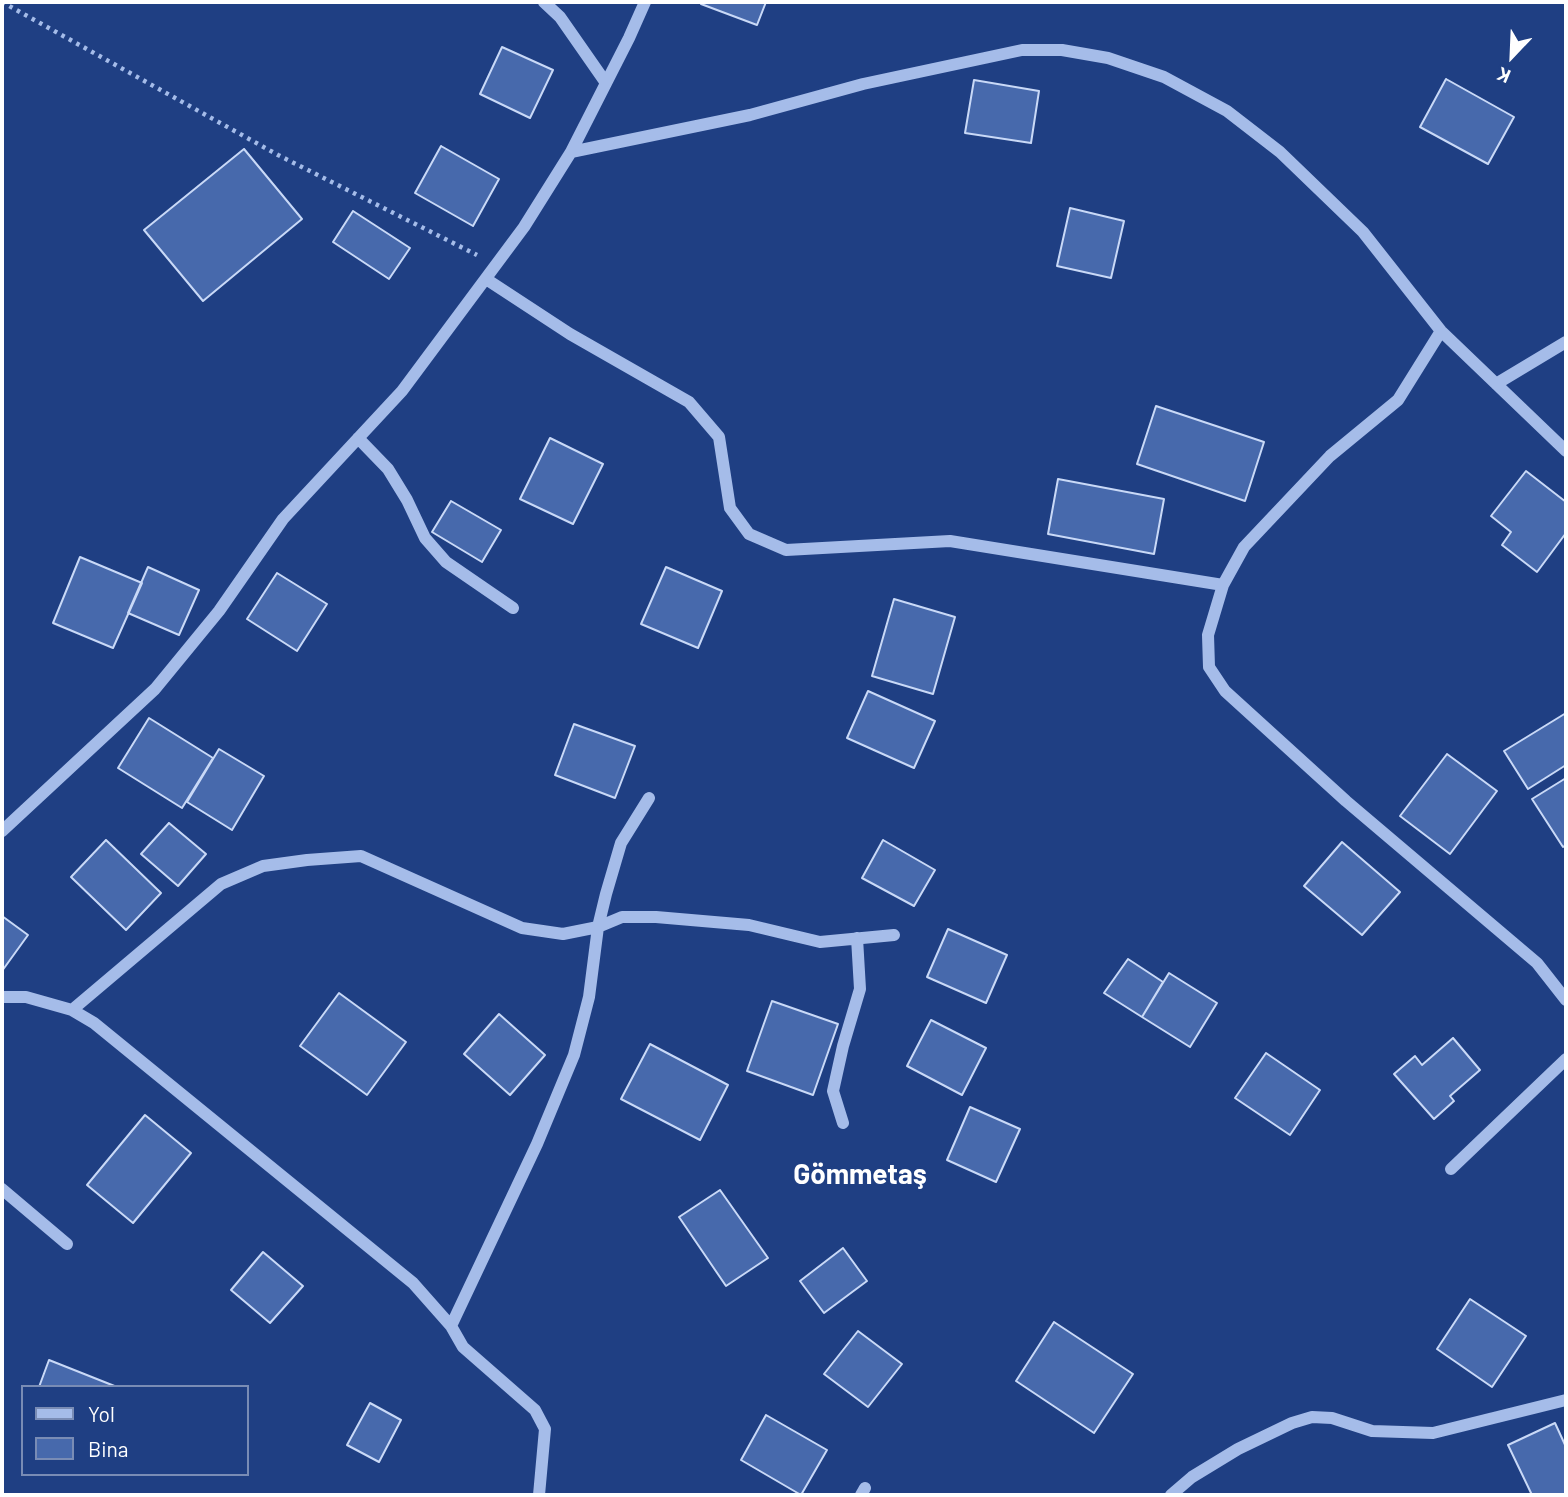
<!DOCTYPE html>
<html>
<head>
<meta charset="utf-8">
<style>
	body { margin:0 }
	#map { position:relative; width:1568px; height:1497px; overflow:hidden; background:#1f3f83; font-family:Barlow,sans-serif }
	canvas { display:block }
	.frame { position:absolute; inset:0; border:4px solid #fff; pointer-events:none }
	.legend { position:absolute; left:21px; top:1385px; width:228px; height:91px; box-sizing:border-box; background:#1f3f83; border:2px solid #798cb5; margin:0; padding:9px 12px; list-style:none; font-size:21px; color:#fff }
	.legend li { display:flex; align-items:center; gap:14px; height:35px }
	.legend b { width:35px; border:2px solid #798cb5 }
	.north { position:absolute; left:1477px; top:21px; width:70px; height:70px; -webkit-text-stroke:5px #1f3f83; paint-order:stroke; rotate:203deg; font-size:19px; font-weight:700; line-height:28px; text-align:center; color:#fff }
	.north::after { content:''; display:block; margin:auto; width:24px; height:32px; background:#fff; clip-path:polygon(50% 0,100% 100%,50% 72%,0 100%) }
</style>
</head>
<body>
<div id="map">
<canvas width="1568" height="1497"></canvas>
<div class="frame"></div>
<ul class="legend">
<li><b style="height:9px;background:#a5bce9"></b>Yol</li>
<li><b style="height:19px;background:#4769ac"></b>Bina</li>
</ul>
<div class="north">K</div>
</div>
<script>
const context = document.querySelector('canvas').getContext('2d');
context.lineJoin = 'round';
function fill(path, color) { context.fillStyle = color; context.fill(path, 'evenodd'); }
const toPath = rows => new Path2D(rows.map(r => 'M' + r).join(''));
function stroke(path, color, width, dash) { context.strokeStyle = color; context.lineWidth = width; context.lineCap = dash ? 'butt' : 'round'; context.setLineDash(dash || []); context.stroke(path); }
function write(font, color, halo, rows, align = 'center') {
  context.font = font + ' Barlow,sans-serif'; context.lineWidth = 5; context.setLineDash([]); context.textBaseline = 'middle'; context.strokeStyle = halo; context.fillStyle = color; for (const [text, x, y, turn = 0] of rows) {
    context.save(); context.translate(x, y); context.rotate((+turn || 0) * Math.PI / 180); context.textAlign = isNaN(turn) ? turn : align; if (halo) context.strokeText(text, 0, 0); context.fillText(text, 0, 0); context.restore();
  }
}
const building = toPath([
	[702,2,766,2,757,25,701,4,702,2],
	[502,47,553,70,530,118,480,94,502,47],
	[1446,79,1514,117,1488,164,1420,127,1446,79],
	[974,80,1039,91,1031,143,965,133,974,80],
	[441,146,499,179,473,226,415,193,441,146],
	[244,149,302,219,203,301,144,230,244,149],
	[1070,208,1124,221,1111,278,1057,266,1070,208],
	[353,211,410,248,389,279,333,242,353,211],
	[1156,406,1264,442,1245,501,1137,464,1156,406],
	[550,438,603,464,573,524,520,499,550,438],
	[1526,471,1566,502,1566,533,1537,572,1502,545,1511,532,1491,516,1526,471],
	[1058,479,1164,499,1154,554,1048,534,1058,479],
	[451,501,501,530,482,562,432,532,451,501],
	[80,557,142,583,113,648,53,623,80,557],
	[148,567,199,590,179,635,128,613,148,567],
	[666,567,722,591,698,648,641,624,666,567],
	[277,573,327,604,297,651,247,619,277,573],
	[894,599,955,617,933,694,872,676,894,599],
	[868,691,935,721,914,768,847,738,868,691],
	[1566,713,1566,765,1528,789,1504,751,1566,713],
	[149,718,213,758,182,808,118,768,149,718],
	[574,724,635,746,615,798,555,775,574,724],
	[219,749,264,776,232,830,187,802,219,749],
	[1447,754,1497,791,1450,854,1400,816,1447,754],
	[1566,778,1566,845,1563,847,1532,799,1566,778],
	[169,823,206,854,178,886,141,854,169,823],
	[106,840,161,893,126,930,71,877,106,840],
	[883,840,935,870,914,906,862,878,883,840],
	[1342,842,1400,892,1362,935,1304,886,1342,842],
	[2,916,28,935,2,971,2,916],
	[948,929,1007,955,986,1003,927,977,948,929],
	[1128,959,1163,982,1142,1017,1104,993,1128,959],
	[1169,973,1217,1003,1190,1047,1142,1017,1169,973],
	[339,993,406,1042,367,1095,300,1046,339,993],
	[772,1001,838,1024,813,1095,747,1071,772,1001],
	[499,1014,545,1055,510,1095,464,1054,499,1014],
	[931,1020,986,1048,962,1095,907,1066,931,1020],
	[1453,1038,1480,1070,1450,1096,1454,1101,1434,1119,1394,1074,1415,1056,1422,1065,1453,1038],
	[650,1044,728,1085,700,1140,621,1099,650,1044],
	[1266,1053,1320,1090,1290,1135,1235,1098,1266,1053],
	[970,1107,1020,1129,996,1182,947,1160,970,1107],
	[145,1115,191,1153,133,1223,87,1185,145,1115],
	[720,1190,768,1258,726,1286,679,1217,720,1190],
	[843,1248,867,1281,824,1313,800,1281,843,1248],
	[263,1252,303,1286,270,1323,231,1290,263,1252],
	[1470,1299,1526,1336,1492,1387,1437,1349,1470,1299],
	[1054,1322,1133,1374,1094,1433,1016,1381,1054,1322],
	[858,1331,902,1364,868,1407,824,1374,858,1331],
	[49,1360,117,1387,39,1387,49,1360],
	[370,1403,401,1420,379,1462,347,1445,370,1403],
	[766,1415,827,1450,801,1495,741,1460,766,1415],
	[1555,1423,1566,1447,1566,1495,1532,1495,1508,1445,1555,1423]
]);
fill(building, '#4769ac');
stroke(building, '#c9d9f7', 2);
stroke(toPath([
	[2,2,278,155,477,255]
]), '#a5bce9', 4.5, [3.5, 5]);
stroke(toPath([
	[544,2,560,17,606,83],
	[571,152,750,115,863,84,1022,50,1062,50,1108,58,1164,77,1227,111,1280,152,1363,232,1441,331,1566,451],
	[486,279,570,334,689,402,719,437,730,508,749,534,786,550,950,541,1223,585],
	[1441,331,1398,400,1330,456,1244,547,1223,585,1208,635,1209,667,1225,691,1346,801,1537,963,1566,1000],
	[1496,384,1566,342],
	[358,438,388,469,407,500,425,538,446,562,513,608],
	[2,831,155,689,219,611,283,519,402,391,524,227,571,152,629,38,645,2],
	[2,997,26,997,72,1010,94,1023,413,1283,451,1326,463,1347,535,1410,545,1429,539,1495],
	[72,1010,221,884,263,866,307,860,361,856,522,928,563,934,598,927,622,917,656,917,749,925,820,942,894,935],
	[843,1123,833,1091,843,1046,860,989,857,938],
	[1451,1169,1566,1059],
	[2,1189,67,1244],
	[451,1326,537,1144,574,1055,589,997,598,927,606,894,621,843,649,798],
	[861,1495,865,1488],
	[1171,1495,1192,1477,1238,1449,1292,1423,1312,1417,1332,1418,1372,1431,1433,1433,1566,1400]
]), '#a5bce9', 12);
write('bold 28px', '#fff', '#1f3f83', [
	["Gömmetaş",860,1175]
]);
</script>
</body>
</html>
